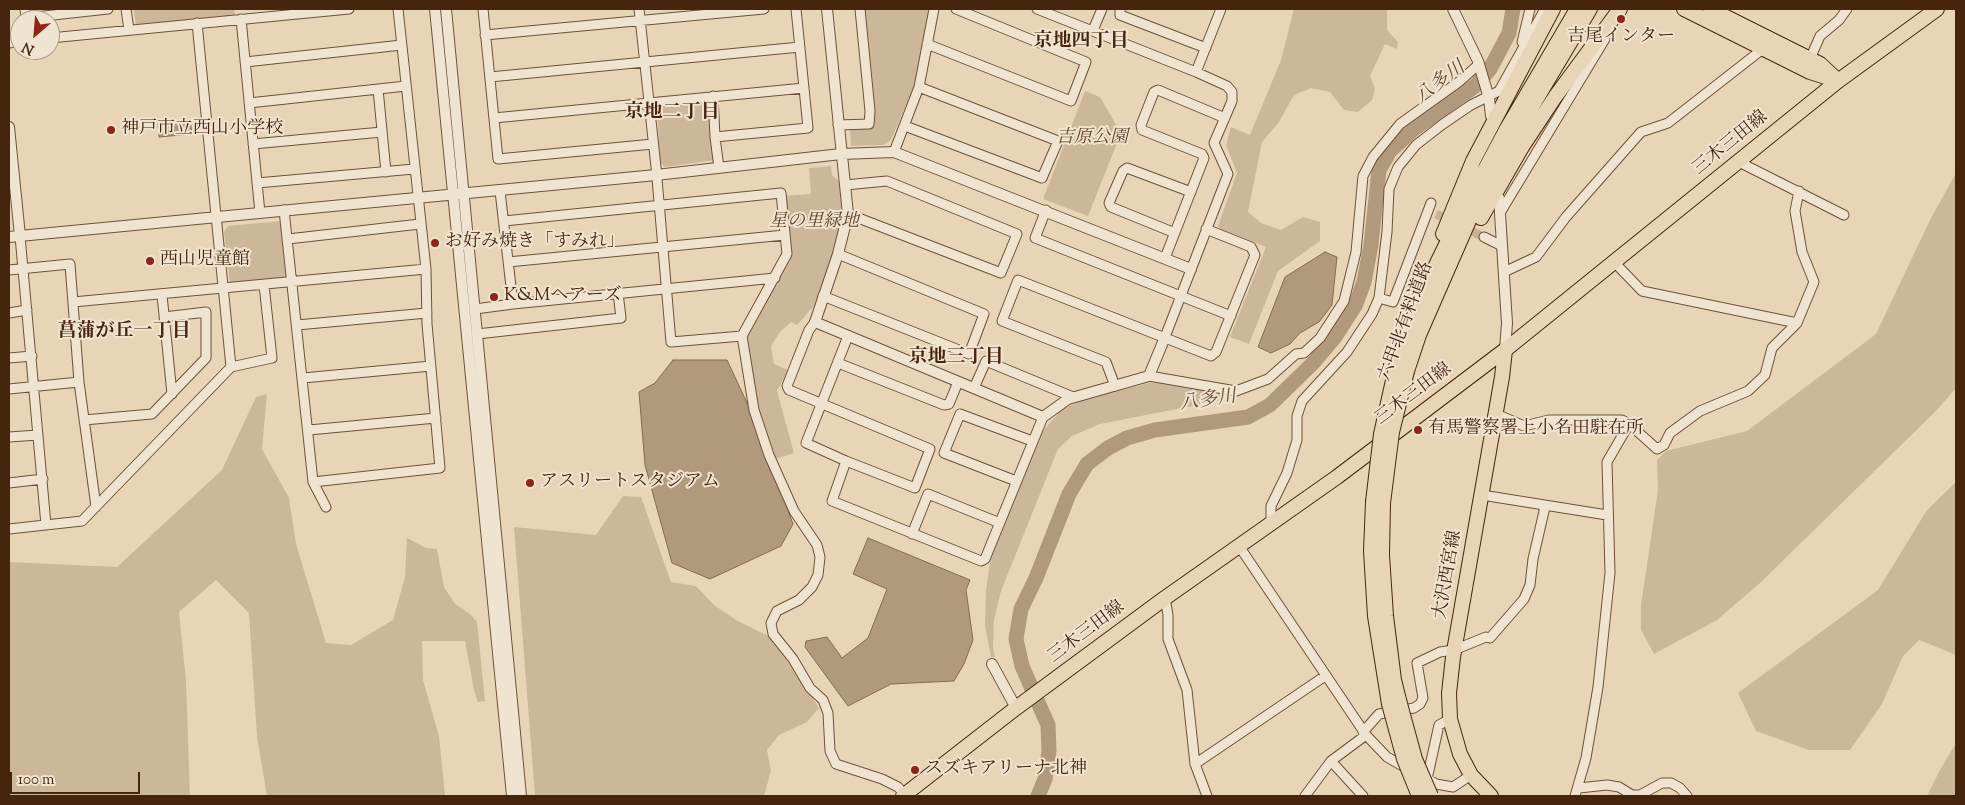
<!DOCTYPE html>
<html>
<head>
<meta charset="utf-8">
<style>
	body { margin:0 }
	#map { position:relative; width:1965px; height:805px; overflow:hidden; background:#e8d5b7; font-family:"Sorts Mill Goudy",serif }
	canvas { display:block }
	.frame { position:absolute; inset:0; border:10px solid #46250f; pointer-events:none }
	.north { position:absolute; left:10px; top:10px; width:50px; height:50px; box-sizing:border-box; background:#f0e4d0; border:1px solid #ac9883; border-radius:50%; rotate:207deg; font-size:14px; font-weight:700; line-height:20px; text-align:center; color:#46250f }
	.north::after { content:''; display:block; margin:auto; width:18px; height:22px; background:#8f2418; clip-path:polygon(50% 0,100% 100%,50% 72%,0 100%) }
	.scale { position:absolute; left:10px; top:772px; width:130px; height:22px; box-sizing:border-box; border:2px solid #46250f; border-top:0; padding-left:6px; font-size:15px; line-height:18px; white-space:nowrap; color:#46250f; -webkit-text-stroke:4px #f0e4d0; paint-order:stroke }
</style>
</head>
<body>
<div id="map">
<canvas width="1965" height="805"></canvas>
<div class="frame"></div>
<div class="north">N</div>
<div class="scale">100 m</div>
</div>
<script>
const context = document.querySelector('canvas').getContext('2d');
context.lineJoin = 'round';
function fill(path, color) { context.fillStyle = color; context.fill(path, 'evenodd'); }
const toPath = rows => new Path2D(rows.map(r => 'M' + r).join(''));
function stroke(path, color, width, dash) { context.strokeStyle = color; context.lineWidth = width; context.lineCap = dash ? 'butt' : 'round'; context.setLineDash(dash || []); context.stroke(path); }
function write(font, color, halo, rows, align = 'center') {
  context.font = font + ' "Sorts Mill Goudy","Noto Serif JP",serif'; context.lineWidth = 4; context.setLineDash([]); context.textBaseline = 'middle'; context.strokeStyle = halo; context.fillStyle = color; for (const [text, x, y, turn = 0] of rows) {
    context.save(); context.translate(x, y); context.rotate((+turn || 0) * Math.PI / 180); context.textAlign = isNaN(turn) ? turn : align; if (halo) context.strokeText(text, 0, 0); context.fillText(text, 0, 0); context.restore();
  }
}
fill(toPath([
	[134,9,234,9,235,16,136,26],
	[865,9,929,9,914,86,891,140,883,145,851,146,850,130,871,125,874,119],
	[1294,9,1387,9,1387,30,1398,42,1397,49,1385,44,1370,76,1375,89,1372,100,1358,112,1344,110,1330,92,1311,88,1294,95,1279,122,1262,142,1248,212,1261,223,1281,230,1303,217,1320,222,1320,241,1278,271,1249,344,1230,337,1266,247,1220,229,1218,226,1237,173,1226,145,1231,127,1250,135,1281,60],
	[1085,91,1100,97,1121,133,1088,216,1043,199],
	[705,100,711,105,715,160,665,167,660,162,657,106],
	[831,166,832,175,839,181,846,214,836,253,814,306,797,325,791,322,780,332,771,346,774,364,788,370,777,391,794,453,775,459,761,418,745,343,746,336,789,255,784,196,811,194,809,168],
	[1956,173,1956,388,1936,411,1760,583,1717,620,1654,654,1641,630,1641,605,1658,490,1657,460,1666,451,1747,431,1876,334,1930,220],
	[282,221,288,276,284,280,230,285,224,232,228,226],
	[1157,381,1222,393,1223,400,1100,424,1072,436,1058,449,1001,591,994,620,993,648,995,657,991,657,985,626,986,590,991,556,1042,432,1062,409,1084,400],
	[267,394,262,449,289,498,296,544,326,643,351,645,393,620,405,577,407,538,426,548,437,549,444,587,455,604,470,614,477,622,485,701,478,702,474,690,465,641,422,641,423,680,439,736,445,796,267,796,257,737,249,613,216,580,179,612,186,681,190,796,9,796,9,562,117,567,222,470,256,397],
	[1956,482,1956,655,1919,640,1903,656,1882,704,1850,750,1809,750,1756,731,1738,693,1878,590,1927,510],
	[623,496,641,497,671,582,696,586,714,605,736,620,768,636,797,674,819,708,807,722,779,735,767,750,771,771,764,796,535,796,514,527,596,535],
	[1956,743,1956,796,1927,796,1941,768]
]), '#ccb79a');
const water = toPath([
	[190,120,192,134,159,137,158,123,190,120],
	[1325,252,1337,257,1332,305,1319,322,1300,333,1290,344,1271,353,1258,347,1285,277,1325,252],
	[673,360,727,360,756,422,793,524,781,546,710,579,672,563,645,465,639,392,655,383,673,360],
	[868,538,970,580,966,590,973,640,964,664,954,681,891,684,848,706,805,647,806,641,827,637,842,658,868,638,887,589,853,574,868,538]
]);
fill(water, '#b1997e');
stroke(water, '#866b52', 1);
stroke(toPath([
	[1038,796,1045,779,1049,751,1048,725,1022,666,1016,639,1021,609,1036,578,1069,494,1087,464,1108,448,1127,438,1155,430,1248,417,1270,405,1313,363,1335,337,1355,306,1364,282,1371,245,1379,170,1390,151,1415,128,1475,86,1490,69,1509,33,1513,9]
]), '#b1997e', 15);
stroke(toPath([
	[1436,214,1484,237]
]), '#c8b295', 9, [9, 4.5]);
const minor = toPath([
	[25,9,26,18,108,9],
	[126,9,129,30],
	[483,9,498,159,653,144],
	[639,9,656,167,671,342,742,336],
	[1037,9,1196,72,1227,86,1232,92,1232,101,1214,143,1228,174,1165,337],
	[1120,9,1120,15,1206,48],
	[241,19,260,213],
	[1093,30,1102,9],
	[485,35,764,9],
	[50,38,349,9],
	[1522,42,1530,9],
	[9,43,20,41],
	[927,44,1071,101,1086,62,956,9],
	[1810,59,1820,36,1839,20,1847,9],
	[245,62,402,45],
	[1196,72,1221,9],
	[490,77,800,47],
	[378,89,386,172],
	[713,96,715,137,808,128,796,9],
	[249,103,406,86],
	[494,118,804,88],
	[838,125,869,124,870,111,860,9],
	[905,126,1042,178,1058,141,919,87],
	[715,137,719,168],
	[253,144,382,132],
	[894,152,919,87,934,9],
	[1739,162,1844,215],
	[257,183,414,169],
	[845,185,887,181,1017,234,1001,273,848,214],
	[500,191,513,304,775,278],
	[284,210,313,482,326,507],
	[1046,210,1035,238,1231,316],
	[1500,213,1605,39],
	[504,221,781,193,787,254,742,336,754,410,769,455,794,511,817,545,820,557,818,575,812,587,799,600,777,611,771,623,773,634,793,659,810,688,823,700,828,713,830,751,836,764,882,779,898,787,905,795],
	[1175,233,1111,207,1109,203,1123,171,1127,168,1191,192],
	[20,236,46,525],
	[1484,237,1502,246],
	[288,239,420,224],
	[1165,258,1204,158,1202,154,1142,130,1141,125,1154,92,1158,90,1225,118],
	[508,262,785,235],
	[1615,263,1642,291,1797,323],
	[9,270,70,264,79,382,96,507],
	[1504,272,1536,257,1566,217,1641,132,1668,123,1764,48],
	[162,295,172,394],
	[823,296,969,354,984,314,838,254],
	[1379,298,1393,302,1431,203],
	[73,302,426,269],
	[475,309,513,304],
	[9,313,27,310],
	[815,322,809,330,787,386,789,390,930,449,915,488,846,461,832,501,981,561,985,559,1043,417],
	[297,325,427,313],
	[477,334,621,318,618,293],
	[9,358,32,356],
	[838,363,944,405,949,404,958,382],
	[231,367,272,358,264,285],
	[1149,376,1236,391,1268,379,1296,354,1304,353,1320,338,1344,301,1356,252,1363,176,1373,157,1400,124,1460,81,1479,64],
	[303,378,431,366],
	[1115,386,1106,362,1002,321,1018,280,1211,356,1216,352,1255,255,1251,247,1206,229],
	[974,388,986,361,1073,397],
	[9,389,79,382],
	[1496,414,1524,426,1549,420,1622,420,1629,424,1657,449,1664,445,1670,433,1700,411,1748,391,1765,375,1772,348,1797,323,1814,282,1802,252,1795,211,1799,191],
	[84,420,152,414,206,358,206,312,164,317],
	[309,430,436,418],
	[9,437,38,435],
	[846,461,806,443,848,336],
	[1016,481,944,453,960,414,1032,441],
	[313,482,440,468,427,324,426,269,398,9],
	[9,483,43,479],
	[1482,495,1607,515],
	[1271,525,1271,506,1287,473,1297,440,1297,416,1302,401,1347,352,1372,314,1379,298,1387,232,1389,189,1398,167,1416,145,1443,124,1471,105,1499,91,1545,9],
	[9,529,82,521,231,367,197,23],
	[912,534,928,494,1000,523],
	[1239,546,1366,735,1387,757,1408,769],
	[1165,598,1168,615,1168,639,1187,690,1195,764,1207,796],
	[1363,732,1379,714,1414,708,1420,704,1423,698,1417,663,1440,652,1454,650,1486,637,1490,638,1524,599,1530,585,1533,559,1545,507],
	[1331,761,1363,796],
	[1195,764,1325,676],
	[1424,777,1436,784,1453,787,1471,775],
	[1427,779,1439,725,1450,719],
	[1579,788,1607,785,1619,787,1632,795,1640,795,1662,783,1671,783,1680,788,1687,796],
	[1305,796,1331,761,1366,735],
	[1575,796,1586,758,1598,687,1610,573,1607,462,1629,424]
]);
const tertiary = toPath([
	[435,9,512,796],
	[446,9,521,796],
	[827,9,848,214,838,254,815,322,1043,417,1068,399,1149,376,1165,337],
	[1453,9,1478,61,1489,98,1491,116],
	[9,127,20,236],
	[1499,198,1507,323,1505,350],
	[9,237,656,175,841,154,894,152,1191,269],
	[992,664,1016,708]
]);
const primary = toPath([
	[1684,9,1810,72,1838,81],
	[1710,9,1820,64,1834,77],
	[1481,218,1522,147,1555,97,1620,9],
	[1443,234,1473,161,1553,9],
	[1396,367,1421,296,1459,218,1506,130,1577,9],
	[1407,371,1419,335,1471,216,1508,147,1590,9],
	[1373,502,1371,551,1375,616,1389,704],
	[1383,503,1382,555,1386,616,1394,680,1399,700],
	[903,796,1016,708,1165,598,1337,477,1505,350,1838,81,1937,9],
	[1491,796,1471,775,1460,754,1450,719,1449,693,1453,657,1502,377,1505,350]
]);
stroke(minor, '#6e5139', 11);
stroke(tertiary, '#6e5139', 12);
stroke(primary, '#46250f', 16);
stroke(minor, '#f0e4d0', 9);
stroke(tertiary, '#f0e4d0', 10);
stroke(primary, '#e8d5b7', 14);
const primaryBridge = toPath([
	[1373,502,1381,434,1396,367],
	[1383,503,1392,432,1407,371],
	[1399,700,1415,759,1431,796],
	[1389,704,1404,759,1419,796]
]);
stroke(primaryBridge, '#46250f', 16, []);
stroke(primaryBridge, '#e8d5b7', 14);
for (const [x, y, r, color] of [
	[1621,19,5,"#8f2418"],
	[111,130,5,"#8f2418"],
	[435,243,5,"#8f2418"],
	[150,261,5,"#8f2418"],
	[494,297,5,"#8f2418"],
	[1418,430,5,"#8f2418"],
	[530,483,5,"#8f2418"],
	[915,770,5,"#8f2418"]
]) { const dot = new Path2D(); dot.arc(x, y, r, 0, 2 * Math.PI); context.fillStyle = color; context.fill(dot); stroke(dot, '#f0e4d0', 2); }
write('18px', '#46250f', '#f0e4d0', [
	["吉尾インター",1621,38,"center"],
	["神戸市立西山小学校",121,130],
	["お好み焼き「すみれ」",445,243],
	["西山児童館",160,261],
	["K&Mヘアーズ",504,297],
	["有馬警察署上小名田駐在所",1428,430],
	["アスリートスタジアム",540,483],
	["スズキアリーナ北神",925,770]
], 'left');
write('italic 18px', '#61422b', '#f0e4d0', [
	["吉原公園",1092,139],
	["星の里緑地",814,223]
]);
write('18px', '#46250f', '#f0e4d0', [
	["三木三田線",1731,144,-39],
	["六甲北有料道路",1407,322,-70],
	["三木三田線",1414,395,-37],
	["大沢西宮線",1449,575,-80],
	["三木三田線",1087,633,-37]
]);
write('bold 19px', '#46250f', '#f0e4d0', [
	["京地四丁目",1081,43],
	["京地二丁目",672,114],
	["菖蒲が丘一丁目",124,333],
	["京地三丁目",956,359]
]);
write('italic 19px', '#664830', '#f0e4d0', [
	["八多川",1441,84,-37],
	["八多川",1208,402,-8]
]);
</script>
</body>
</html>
